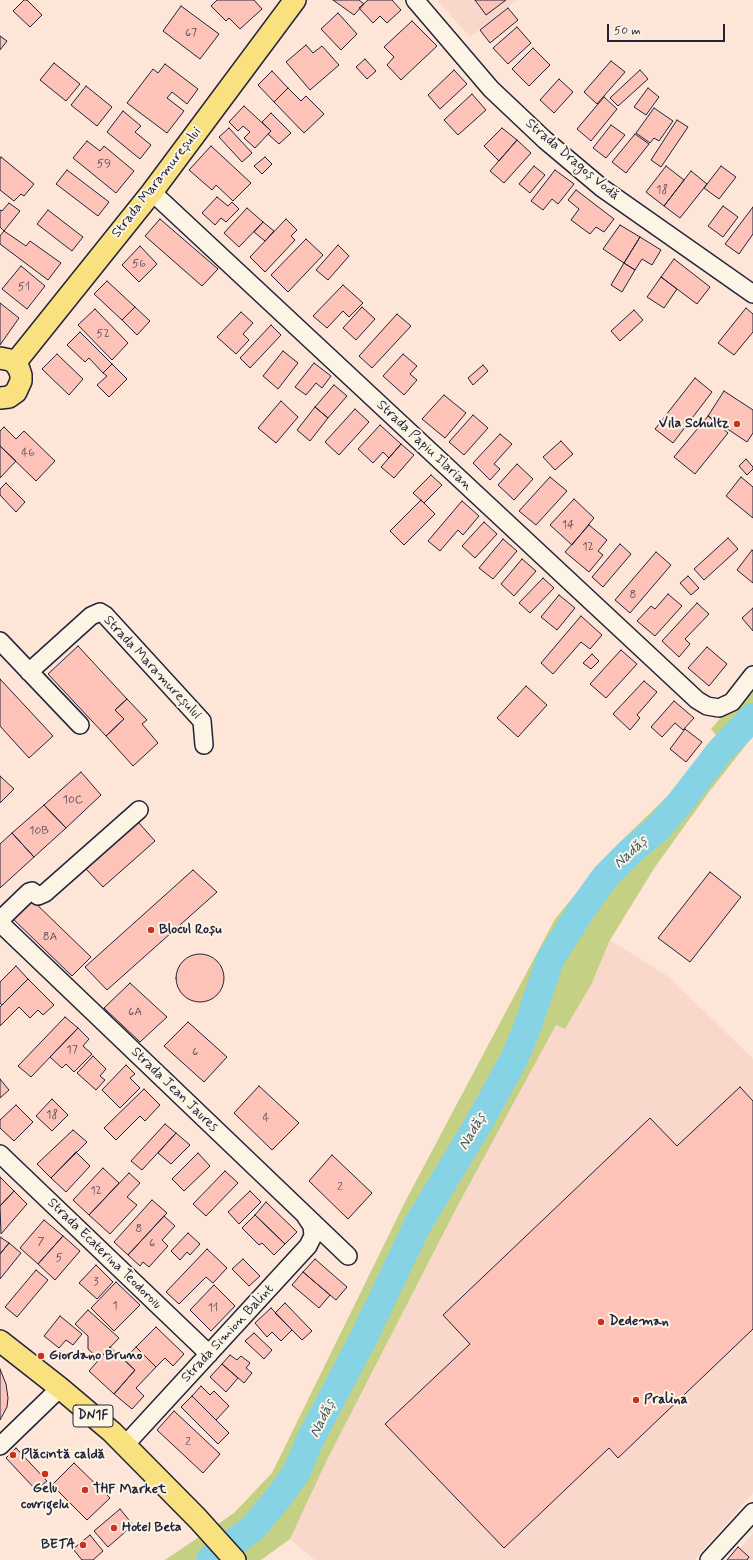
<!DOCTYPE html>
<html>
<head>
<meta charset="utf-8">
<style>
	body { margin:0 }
	#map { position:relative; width:753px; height:1560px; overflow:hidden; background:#fde6d8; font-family:Mynerve,sans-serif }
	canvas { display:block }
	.scale { position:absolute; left:607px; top:24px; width:118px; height:18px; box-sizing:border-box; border:2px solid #22223b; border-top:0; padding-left:5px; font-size:12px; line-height:14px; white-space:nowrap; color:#22223b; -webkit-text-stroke:3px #fcf5e5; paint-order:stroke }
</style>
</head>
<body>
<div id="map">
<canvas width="753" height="1560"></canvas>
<div class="scale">50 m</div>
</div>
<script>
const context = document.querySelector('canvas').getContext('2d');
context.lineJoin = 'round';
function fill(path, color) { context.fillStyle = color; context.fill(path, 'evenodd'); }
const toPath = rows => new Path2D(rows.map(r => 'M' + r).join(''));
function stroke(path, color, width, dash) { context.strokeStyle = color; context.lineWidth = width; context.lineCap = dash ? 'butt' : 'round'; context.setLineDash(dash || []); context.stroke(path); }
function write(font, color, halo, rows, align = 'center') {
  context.font = font + ' Mynerve,sans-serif'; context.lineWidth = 4; context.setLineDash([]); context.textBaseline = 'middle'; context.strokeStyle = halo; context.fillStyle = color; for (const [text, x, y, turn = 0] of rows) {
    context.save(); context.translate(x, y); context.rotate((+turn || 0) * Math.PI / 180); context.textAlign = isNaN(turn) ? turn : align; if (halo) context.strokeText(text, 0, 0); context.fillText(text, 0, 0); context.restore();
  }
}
fill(toPath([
	[437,0,517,0,470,37],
	[610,940,669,977,753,1059,753,1493,694,1560,315,1560,290,1539,327,1460,457,1207,531,1068,556,1025,565,1029,591,985],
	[753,1533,753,1560,730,1560]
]), '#f9d8cb');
fill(toPath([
	[753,681,753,736,709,792,655,867,610,940,591,985,565,1029,556,1025,457,1207,327,1460,290,1539,261,1560,165,1560,234,1513,272,1473,406,1200,555,919,612,850,685,779,718,738,711,729]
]), '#c4d184');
stroke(toPath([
	[210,1560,253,1528,278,1498,296,1473,311,1438,362,1341,418,1224,480,1121,515,1057,528,1025,550,960,580,912,605,877,631,851,658,828,679,804,720,751,753,717]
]), '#86d3e6', 28);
const building = toPath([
	[24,0,27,0,42,15,30,27,13,11,24,0],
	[217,0,254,0,262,9,240,29,229,18,226,21,211,6,217,0],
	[333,0,359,0,364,4,354,15,333,0],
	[368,0,392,0,401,10,387,23,380,16,373,23,359,8,368,0],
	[475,0,506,0,486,15,475,0],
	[181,6,219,34,200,59,163,31,181,6],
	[508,8,518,20,490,43,480,30,508,8],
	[338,13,357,34,341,50,321,29,338,13],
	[412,21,437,46,401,80,387,65,394,57,384,47,412,21],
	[517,27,531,43,508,64,493,48,517,27],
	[0,36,7,41,0,50,0,36],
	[306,45,313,53,322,46,339,65,310,90,286,62,306,45],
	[533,48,550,65,529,86,512,69,533,48],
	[365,59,376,71,367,79,356,67,365,59],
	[611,61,625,72,597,104,584,92,611,61],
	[54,63,80,84,66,101,40,80,54,63],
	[165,64,198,89,187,104,172,92,167,98,184,111,167,133,127,103,153,69,158,73,165,64],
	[454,70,467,84,440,109,428,95,454,70],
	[640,70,648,79,618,106,610,98,640,70],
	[272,71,288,88,274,102,258,85,272,71],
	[559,79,573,92,554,113,540,100,559,79],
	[86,86,112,107,97,126,71,105,86,86],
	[288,88,301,101,306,96,324,114,304,133,274,102,288,88],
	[648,88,659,97,646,115,634,107,648,88],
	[472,94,486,110,458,135,444,120,472,94],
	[604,97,617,109,591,141,577,129,604,97],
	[244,106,271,131,255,148,244,138,250,132,243,126,238,131,229,122,244,106],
	[654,108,673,121,659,141,654,138,650,143,636,133,654,108],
	[123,111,141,126,135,132,151,145,140,159,107,132,123,111],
	[271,113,291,133,279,144,268,134,271,131,262,122,271,113],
	[677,120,688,127,661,167,651,160,677,120],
	[611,125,625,135,606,158,593,148,611,125],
	[229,128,252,153,242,162,219,137,229,128],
	[502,128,517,140,499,161,484,146,502,128],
	[635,134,649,144,626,173,612,162,635,134],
	[517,140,531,153,504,183,490,171,517,140],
	[87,141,100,151,104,146,134,171,116,193,73,158,87,141],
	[211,146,251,183,233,201,216,185,212,190,189,170,211,146],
	[1,157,34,184,24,196,21,194,14,201,0,190,0,159,1,157],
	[265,157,272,164,262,174,254,166,265,157],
	[534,166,545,175,530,193,519,184,534,166],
	[666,166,684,180,664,206,646,192,666,166],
	[721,166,736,177,719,199,704,188,721,166],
	[67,170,109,202,98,216,56,184,67,170],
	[555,170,574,184,558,204,552,199,543,210,531,201,555,170],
	[691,171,707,184,680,218,664,206,691,171],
	[576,190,614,219,604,232,596,227,590,234,571,220,579,209,568,200,576,190],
	[217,197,228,206,232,202,239,209,226,222,221,218,215,225,202,213,217,197],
	[9,203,20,211,4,231,0,227,0,210,2,211,9,203],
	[723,206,738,217,723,237,708,226,723,206],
	[753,207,753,234,739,254,725,244,753,207],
	[247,208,263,222,239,247,224,233,247,208],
	[48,210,83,237,72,251,37,224,48,210],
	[160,219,218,269,202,286,145,236,160,219],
	[286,219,297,230,291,236,295,240,265,272,250,257,286,219],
	[263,222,274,231,265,241,254,232,263,222],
	[620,225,640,237,624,263,603,249,620,225],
	[4,231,26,246,30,241,61,263,48,280,0,244,0,236,4,231],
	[640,237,661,250,652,265,642,259,635,270,624,263,640,237],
	[306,239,323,255,288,292,271,275,306,239],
	[338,245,349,256,328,280,316,270,338,245],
	[140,246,157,264,139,282,122,265,140,246],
	[674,259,710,287,697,304,661,277,674,259],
	[624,263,635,270,622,292,611,285,624,263],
	[21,266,45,286,27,309,2,289,21,266],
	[661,277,677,289,664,308,647,297,661,277],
	[107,281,135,307,122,320,94,294,107,281],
	[343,285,363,303,349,317,343,311,327,328,313,316,343,285],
	[0,303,19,318,0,345,0,303],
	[135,307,150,321,137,335,122,320,135,307],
	[362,307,375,319,356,340,343,328,362,307],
	[746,308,753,314,753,332,734,355,718,343,746,308],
	[95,309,128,343,112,360,78,325,95,309],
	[634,310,643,320,620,341,611,331,634,310],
	[241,312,253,323,243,334,249,340,236,354,217,337,241,312],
	[397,314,411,326,372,368,359,356,397,314],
	[271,325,281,335,250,368,240,358,271,325],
	[80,332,112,364,103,373,89,358,85,362,67,345,80,332],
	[283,351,298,363,278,389,263,376,283,351],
	[57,354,83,379,69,395,42,369,57,354],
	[403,354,417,366,410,374,417,380,404,395,383,376,403,354],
	[314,363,331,376,322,388,316,383,306,395,295,387,314,363],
	[112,364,127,379,109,397,97,385,107,376,103,373,112,364],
	[483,365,488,371,473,385,468,378,483,365],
	[695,378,712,392,673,443,655,429,695,378],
	[334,385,347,396,328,418,315,407,334,385],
	[724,391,753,410,753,433,747,442,708,416,724,391],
	[444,395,466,413,445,438,422,419,444,395],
	[281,401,298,417,276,443,258,428,281,401],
	[315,407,328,418,310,441,297,430,315,407],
	[355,409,369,422,339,455,325,442,355,409],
	[473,415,488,428,464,455,449,442,473,415],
	[708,416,728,433,695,474,674,457,708,416],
	[380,425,401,444,389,458,383,452,373,463,358,449,380,425],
	[4,427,16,439,24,431,55,461,36,481,0,446,0,431,4,427],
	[500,434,512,444,494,464,500,469,490,480,473,463,500,434],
	[561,441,573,454,555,470,543,457,561,441],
	[401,444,414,455,394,478,381,467,401,444],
	[0,446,16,461,0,478,0,446],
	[746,459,753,467,753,469,747,475,739,466,746,459],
	[517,464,533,479,514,500,498,485,517,464],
	[431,475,442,485,424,503,413,493,431,475],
	[550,477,567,491,536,525,519,511,550,477],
	[741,477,753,487,753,518,726,496,741,477],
	[6,483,25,502,16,512,0,495,0,489,6,483],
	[574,499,594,518,572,545,550,525,574,499],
	[421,500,435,514,404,545,390,531,421,500],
	[462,501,479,516,463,535,458,530,440,551,428,541,462,501],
	[484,522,497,534,475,558,462,546,484,522],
	[589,525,607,540,598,551,603,555,589,572,565,552,589,525],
	[728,538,738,549,704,580,694,569,728,538],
	[503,539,517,551,493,579,479,568,503,539],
	[620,544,631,554,603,587,592,577,620,544],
	[752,550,753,551,753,583,737,570,752,550],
	[656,552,671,565,630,613,615,600,656,552],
	[522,559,536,571,514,596,501,584,522,559],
	[688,576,699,588,691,595,680,583,688,576],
	[543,578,554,588,530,613,519,603,543,578],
	[668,594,682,606,655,636,637,621,651,606,655,609,668,594],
	[559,595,575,608,557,630,541,617,559,595],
	[697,603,709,614,685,639,690,644,679,657,662,641,697,603],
	[753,608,753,631,742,618,753,608],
	[581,616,602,635,590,649,581,642,553,674,541,663,581,616],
	[78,646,127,699,115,710,124,719,106,736,48,674,78,646],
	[707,647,727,664,709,686,688,668,707,647],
	[621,650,637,664,606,698,590,684,621,650],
	[592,654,599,661,591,669,583,663,592,654],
	[0,679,53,736,29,758,0,726,0,679],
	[644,681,657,692,637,715,640,718,630,730,613,714,644,681],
	[526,686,547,705,518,737,497,718,526,686],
	[127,699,147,720,142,724,158,743,133,766,106,736,124,719,115,710,127,699],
	[674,701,694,718,683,730,675,723,662,737,651,727,674,701],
	[685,729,702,742,686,762,670,749,685,729],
	[81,772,101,795,66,828,44,805,81,772],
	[0,776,14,789,0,803,0,776],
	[44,805,66,828,34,857,12,833,44,805],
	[138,822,155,841,103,887,86,869,138,822],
	[12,833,34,857,0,888,0,844,12,833],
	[193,870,217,892,107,990,85,967,193,870],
	[710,872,741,897,690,962,658,938,710,872],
	[30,898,91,957,72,976,10,916,30,898],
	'176 978a24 24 0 1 1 48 0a24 24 0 1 1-48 0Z',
	[16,966,28,979,2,1005,0,1003,0,982,16,966],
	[28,979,54,1005,43,1015,38,1010,30,1018,19,1007,0,1026,0,1007,28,979],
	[130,983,167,1017,140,1042,104,1008,130,983],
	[65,1017,78,1028,31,1077,18,1066,65,1017],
	[188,1022,227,1057,204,1082,164,1046,188,1022],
	[78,1028,89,1039,83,1046,92,1054,74,1072,66,1064,62,1068,50,1057,78,1028],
	[93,1056,106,1069,100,1076,105,1080,96,1090,77,1073,93,1056],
	[126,1065,135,1074,130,1078,140,1088,120,1108,102,1090,126,1065],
	[0,1079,9,1090,0,1098,0,1079],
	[259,1086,299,1123,272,1150,234,1113,259,1086],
	[740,1087,753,1101,753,1329,618,1458,609,1448,504,1548,385,1424,470,1344,443,1315,650,1118,677,1146,740,1087],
	[144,1089,160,1105,145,1121,140,1116,116,1140,104,1128,144,1089],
	[52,1099,68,1115,52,1131,36,1116,52,1099],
	[16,1105,33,1122,14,1141,0,1128,0,1120,16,1105],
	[165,1124,176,1133,142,1170,131,1161,165,1124],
	[73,1130,87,1142,51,1178,37,1164,73,1130],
	[176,1133,190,1145,171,1164,158,1153,176,1133],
	[76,1152,90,1166,66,1192,51,1178,76,1152],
	[198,1153,210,1166,184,1191,172,1179,198,1153],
	[332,1155,372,1193,348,1219,309,1181,332,1155],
	[103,1168,119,1183,89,1215,73,1200,103,1168],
	[225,1171,238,1183,206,1216,193,1204,225,1171],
	[129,1173,140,1183,127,1197,137,1205,110,1234,89,1215,129,1173],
	[0,1177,14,1191,0,1206,0,1177],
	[14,1191,27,1204,1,1234,0,1206,14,1191],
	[250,1191,261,1202,239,1224,228,1212,250,1191],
	[152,1200,167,1213,128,1255,114,1242,152,1200],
	[266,1202,297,1232,285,1244,255,1215,266,1202],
	[255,1215,285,1244,274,1255,262,1243,259,1245,242,1228,255,1215],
	[164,1216,175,1226,162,1240,168,1246,149,1267,143,1262,140,1266,128,1255,164,1216],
	[44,1220,63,1236,38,1264,20,1248,44,1220],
	[188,1233,200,1244,190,1255,187,1252,180,1260,171,1251,188,1233],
	[63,1236,80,1251,55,1280,38,1264,63,1236],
	[0,1237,9,1243,0,1254,0,1237],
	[9,1243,21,1253,0,1279,0,1254,9,1243],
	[207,1249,227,1268,213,1283,206,1277,179,1304,166,1292,207,1249],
	[243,1259,260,1276,249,1286,232,1269,243,1259],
	[315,1259,347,1287,336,1300,303,1272,315,1259],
	[96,1265,113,1282,97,1299,79,1283,96,1265],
	[36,1270,48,1280,17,1317,5,1307,36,1270],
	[303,1272,330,1295,319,1308,292,1285,303,1272],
	[116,1282,140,1305,114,1331,91,1308,116,1282],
	[214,1285,235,1306,211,1331,190,1310,214,1285],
	[285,1303,312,1331,302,1340,275,1313,285,1303],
	[271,1308,292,1330,281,1341,272,1332,267,1337,255,1323,271,1308],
	[88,1310,119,1338,99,1359,88,1349,88,1336,75,1324,88,1310],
	[60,1316,82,1334,73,1345,66,1340,59,1348,44,1336,60,1316],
	[156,1327,184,1354,173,1366,165,1358,156,1367,136,1347,156,1327],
	[254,1333,272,1350,264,1359,245,1341,254,1333],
	[110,1347,135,1370,114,1394,89,1371,110,1347],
	[136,1347,156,1367,136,1388,144,1396,132,1409,114,1394,135,1370,124,1360,136,1347],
	[230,1355,237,1360,241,1356,250,1363,246,1368,252,1373,244,1383,222,1364,230,1355],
	[222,1364,238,1378,226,1392,210,1377,222,1364],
	[0,1369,6,1384,8,1398,7,1407,0,1420,0,1369],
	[201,1386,210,1395,214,1391,229,1406,216,1420,192,1396,201,1386],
	[192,1396,229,1433,218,1444,181,1407,192,1396],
	[174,1411,220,1454,203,1473,157,1430,174,1411],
	[16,1448,47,1481,36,1490,6,1458,16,1448],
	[74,1463,110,1498,87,1520,52,1485,74,1463],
	[120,1509,133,1525,108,1547,94,1531,120,1509],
	[90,1535,103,1551,93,1560,82,1560,73,1549,90,1535],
	[738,1547,749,1557,747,1560,727,1560,738,1547]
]);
fill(building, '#fec3b8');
stroke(building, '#22223b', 1);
const minor = toPath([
	[415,0,491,89,545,140,602,188,753,294],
	[152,192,697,700,707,706,719,708,732,702,753,675],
	[0,641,80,725],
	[29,672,91,616,100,612,105,615,202,721,204,745],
	[0,920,29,892,32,891,38,896,45,893,139,810],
	[0,923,348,1256],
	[0,1154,209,1354],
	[125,1445,308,1246,313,1236,312,1226,306,1217],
	[0,1446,60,1388],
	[709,1560,753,1512]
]);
const major = toPath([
	[0,358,10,360,15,363,19,369,21,375,21,381,16,392,9,397,0,398],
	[15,363,152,192,295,0],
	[0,1341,60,1388,112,1432,198,1519,235,1560]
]);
stroke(minor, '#22223b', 20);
stroke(major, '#22223b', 24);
stroke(minor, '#fcf5e5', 17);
stroke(major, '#fae180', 21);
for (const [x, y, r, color] of [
	[737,424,4,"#c8321e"],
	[151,930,4,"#c8321e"],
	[601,1322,4,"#c8321e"],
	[41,1356,4,"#c8321e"],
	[636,1400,4,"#c8321e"],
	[13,1455,4,"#c8321e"],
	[45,1474,4,"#c8321e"],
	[85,1490,4,"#c8321e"],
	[114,1528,4,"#c8321e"],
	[83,1545,4,"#c8321e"]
]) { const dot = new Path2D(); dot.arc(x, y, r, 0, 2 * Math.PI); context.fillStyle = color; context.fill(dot); stroke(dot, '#fcf5e5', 1.5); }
write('12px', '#594a5a', null, [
	["67",191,33],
	["59",104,164],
	["18",662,190],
	["56",139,264],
	["51",24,287],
	["52",103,334],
	["46",28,453],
	["14",568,525],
	["12",588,547],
	["8",633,595],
	["10C",73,800],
	["10B",39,831],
	["8A",50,937],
	["6A",135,1012],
	["17",72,1050],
	["6",195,1052],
	["18",52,1115],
	["4",266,1118],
	["2",340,1187],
	["12",96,1191],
	["8",139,1229],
	["7",41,1242],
	["6",152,1243],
	["5",59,1258],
	["3",96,1282],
	["1",115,1306],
	["11",213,1308],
	["2",188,1442]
]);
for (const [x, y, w] of [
	[93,1416,40]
]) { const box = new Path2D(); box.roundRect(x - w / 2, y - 11, w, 22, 3); context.fillStyle = '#fcf5e5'; context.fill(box); stroke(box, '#22223b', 1); }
write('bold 13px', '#22223b', null, [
	["DN1F",93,1416]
]);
write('14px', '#22223b', '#fcf5e5', [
	["Strada Dragoș Vodă",572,160,40],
	["Strada Maramureșului",157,183,-52],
	["Strada Papiu Ilarian",424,446,43],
	["Strada Maramureșului",152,668,47],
	["Strada Jean Jaures",174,1090,44],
	["Strada Ecaterina Teodoroiu",104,1254,44],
	["Strada Simion Balint",228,1334,-47]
]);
write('bold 14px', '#22223b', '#fcf5e5', [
	["Vila Schultz",729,424,"right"],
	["Blocul Roșu",159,930],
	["Dedeman",609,1322],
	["Giordano Bruno",49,1356],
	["Pralina",644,1400],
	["Plăcintă caldă",21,1455],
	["Gelu",45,1489,"center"],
	["covrigelu",45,1505,"center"],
	["THF Market",93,1490],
	["Hotel Beta",122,1528],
	["BETA",75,1545,"right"]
], 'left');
write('italic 15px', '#40576e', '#fcf5e5', [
	["Nadăș",631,853,-43],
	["Nadăș",473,1132,-60],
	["Nadăș",323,1419,-64]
]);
</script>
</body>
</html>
